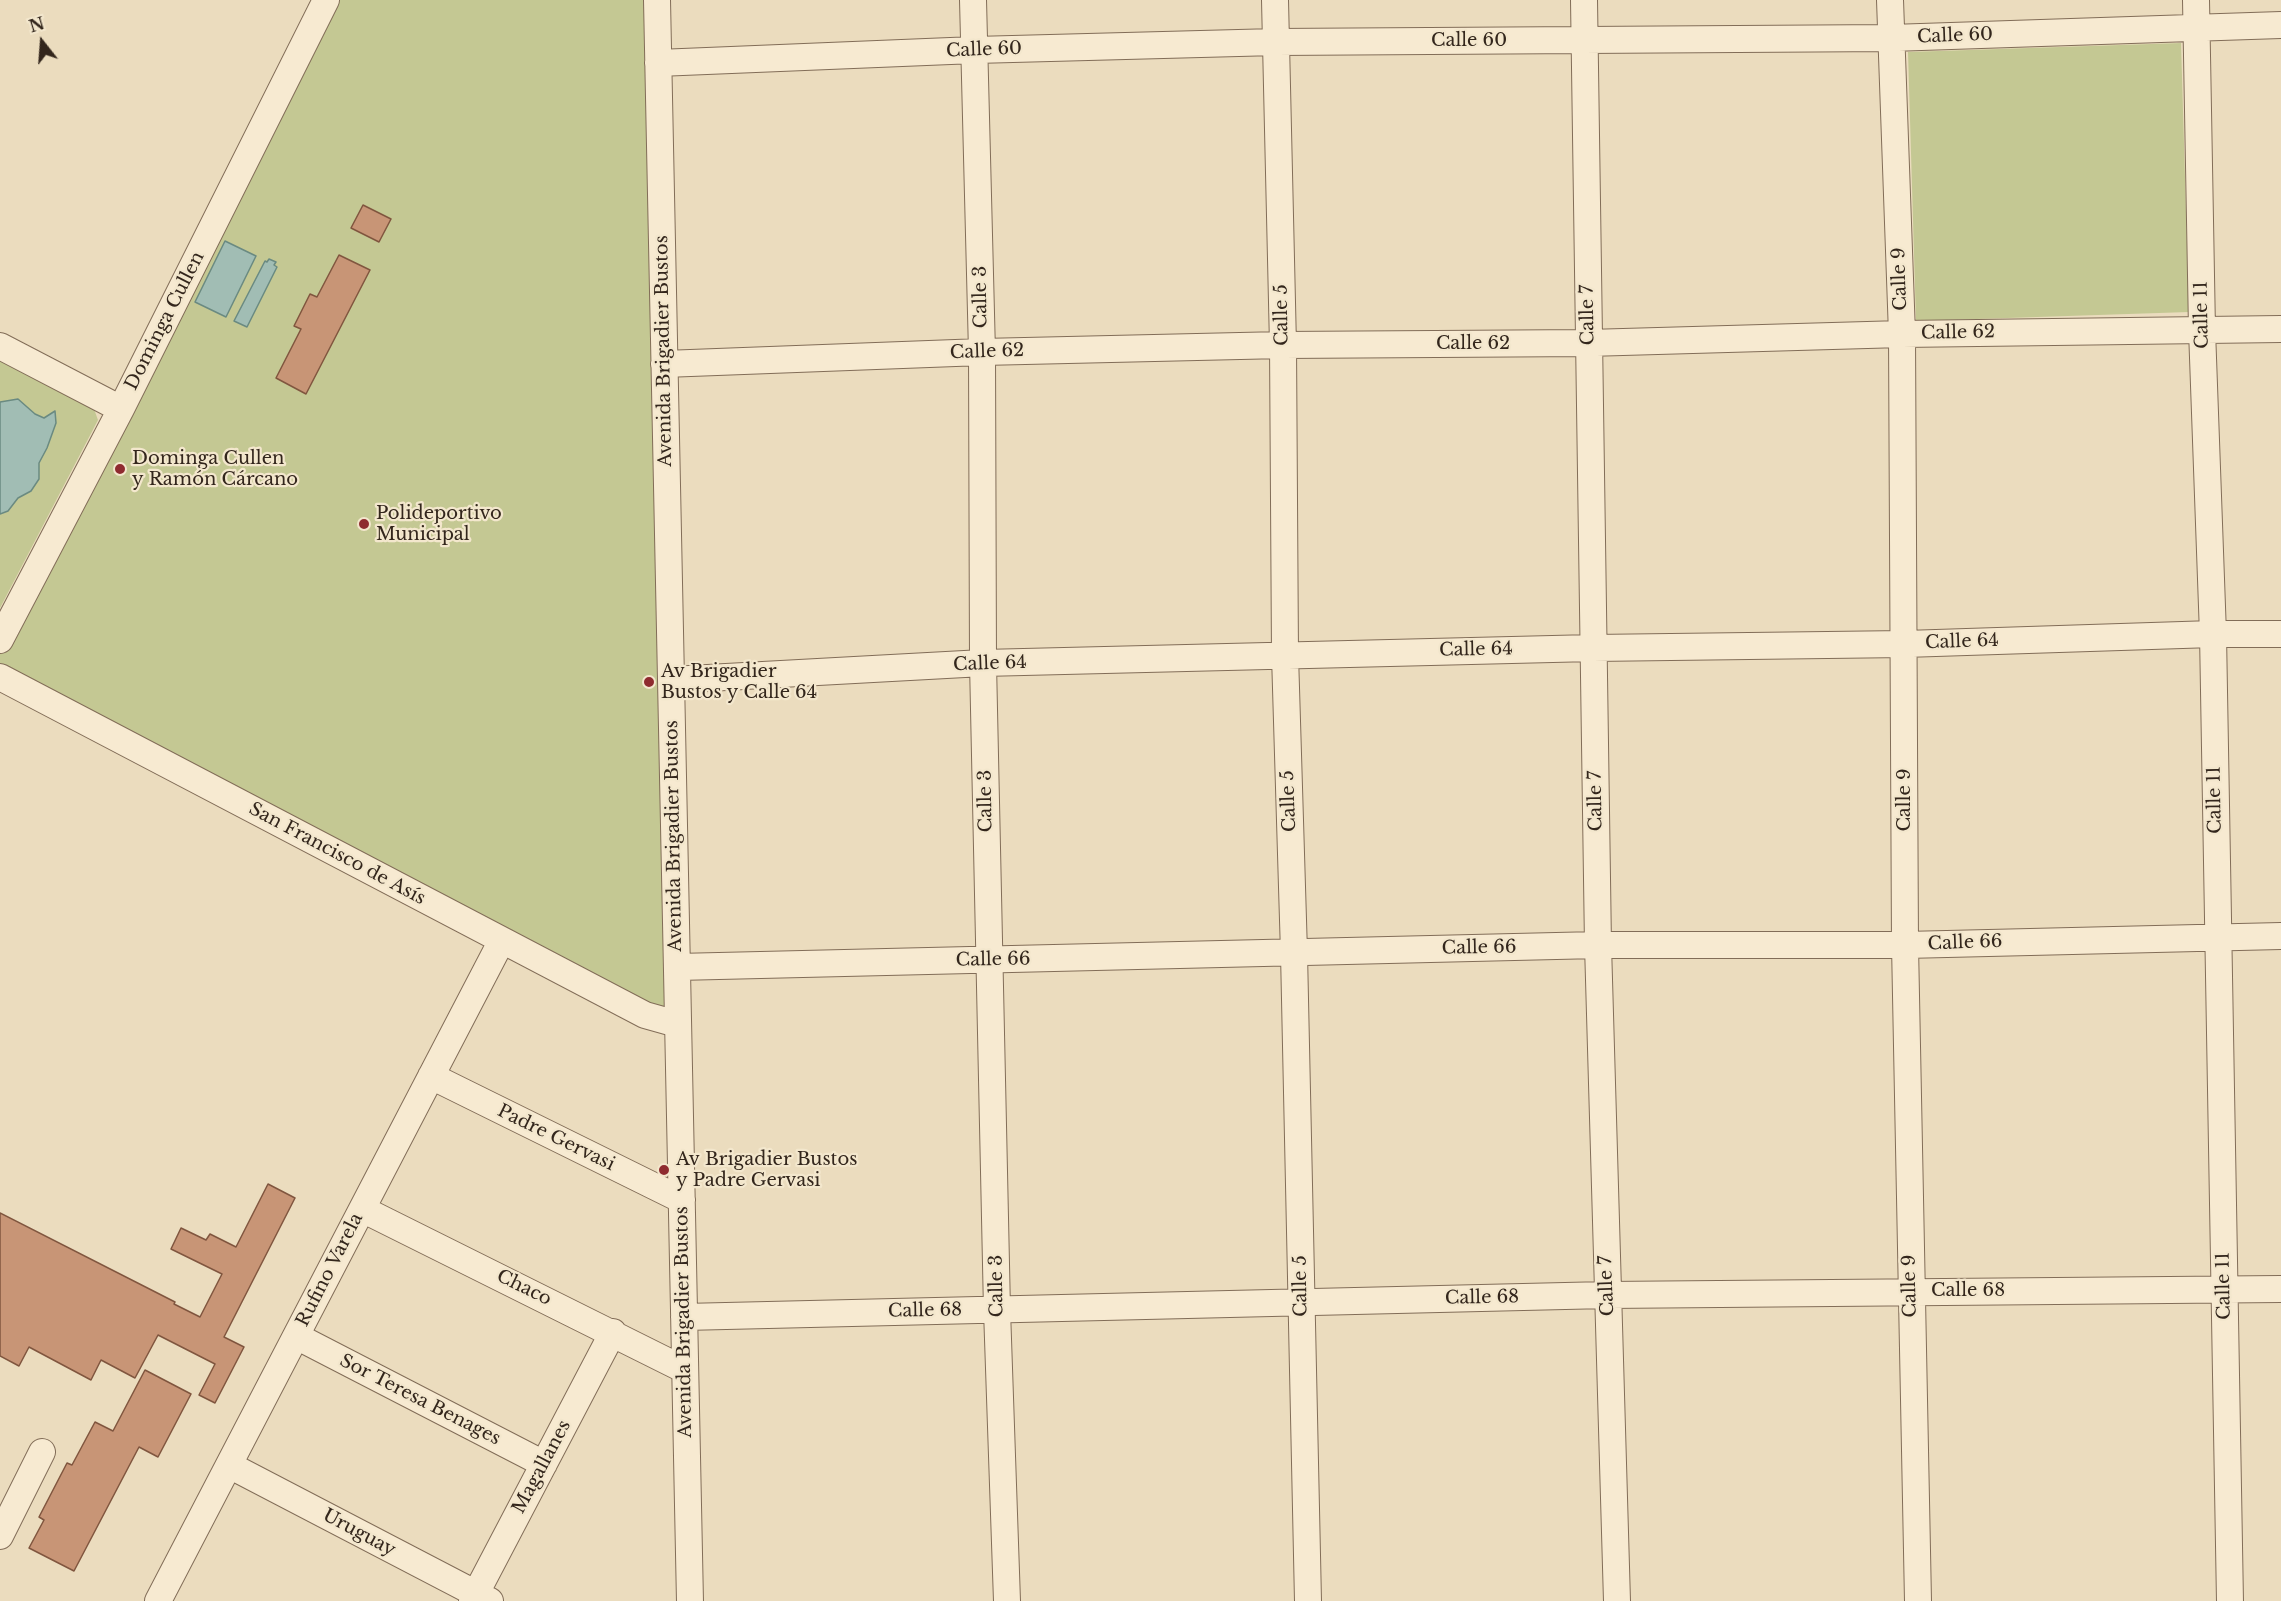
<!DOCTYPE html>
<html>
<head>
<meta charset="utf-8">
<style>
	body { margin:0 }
	#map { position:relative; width:2281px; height:1601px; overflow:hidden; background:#ebdcbe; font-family:"Libre Baskerville",serif }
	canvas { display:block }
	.north { position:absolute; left:12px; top:12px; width:60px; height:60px; -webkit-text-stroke:4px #f3e7cd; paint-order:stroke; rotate:343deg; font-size:16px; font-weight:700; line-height:24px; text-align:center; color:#33261c }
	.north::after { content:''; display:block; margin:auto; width:21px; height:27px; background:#33261c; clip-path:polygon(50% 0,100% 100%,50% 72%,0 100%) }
</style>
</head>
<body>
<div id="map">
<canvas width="2281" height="1601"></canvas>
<div class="north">N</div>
</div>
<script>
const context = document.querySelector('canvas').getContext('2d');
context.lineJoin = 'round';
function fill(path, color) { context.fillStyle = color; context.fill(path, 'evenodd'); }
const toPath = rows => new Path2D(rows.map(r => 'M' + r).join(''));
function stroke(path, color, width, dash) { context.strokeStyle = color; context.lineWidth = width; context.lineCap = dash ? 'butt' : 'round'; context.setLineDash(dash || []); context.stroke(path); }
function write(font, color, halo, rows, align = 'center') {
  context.font = font + ' "Libre Baskerville",serif'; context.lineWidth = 4.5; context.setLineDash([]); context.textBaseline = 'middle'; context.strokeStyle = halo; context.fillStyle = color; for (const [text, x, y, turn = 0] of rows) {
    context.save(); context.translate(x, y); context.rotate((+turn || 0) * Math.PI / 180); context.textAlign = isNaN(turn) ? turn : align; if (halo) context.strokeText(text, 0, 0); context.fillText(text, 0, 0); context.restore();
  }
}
fill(toPath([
	[326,0,656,0,677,1024,0,677,0,640],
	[2181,43,2189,312,1916,321,1908,52],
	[0,357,94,409,98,420,0,608]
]), '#c4c893');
const water = toPath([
	[225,241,256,256,226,317,195,302,225,241],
	[269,259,276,262,274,265,277,267,247,327,234,321,265,261,267,262,269,259],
	[18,399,35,414,44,418,55,411,56,423,47,448,39,463,39,479,31,491,18,498,8,511,0,514,0,402,18,399]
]);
fill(water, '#a1bdb4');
stroke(water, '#6a8a81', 1.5);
const building = toPath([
	[363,205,391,219,379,242,351,228,363,205],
	[339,255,370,270,306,394,276,378,301,329,294,326,310,294,317,297,339,255],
	[268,1184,295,1198,224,1337,244,1347,215,1403,199,1395,215,1364,158,1335,135,1378,101,1360,91,1380,29,1347,19,1366,0,1356,0,1213,175,1302,174,1304,200,1317,222,1274,171,1249,181,1228,206,1240,210,1234,236,1247,268,1184],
	[145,1370,191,1394,158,1457,139,1447,74,1571,29,1548,44,1520,39,1517,67,1463,72,1465,95,1422,113,1431,145,1370]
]);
fill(building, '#c89576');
stroke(building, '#80563f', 1.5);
const minor = toPath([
	[657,0,690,1601],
	[973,0,982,352,983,663,997,1310,1007,1601],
	[1275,0,1283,345,1285,655,1294,953,1308,1601],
	[1584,0,1598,945,1617,1601],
	[1890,0,1902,334,1905,945,1918,1601],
	[2196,0,2202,330,2213,634,2230,1601],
	[658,63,975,50,1276,42,1891,38,2281,25],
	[0,346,121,409],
	[664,364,982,352,1283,345,1588,343,1902,334,2281,329],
	[0,640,121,409,326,0],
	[0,677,645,1015,677,1024],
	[671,680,983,663,1593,648,1905,644,2213,634,2281,634],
	[677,967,1598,945,1905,945,2281,936],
	[431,1076,682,1200],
	[362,1209,685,1370],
	[684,1317,1607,1295,2281,1289],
	[296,1336,544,1464],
	[229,1465,490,1601],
	[0,1536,42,1452],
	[158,1601,502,940],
	[472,1601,613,1332]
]);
stroke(minor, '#826d58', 28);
stroke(minor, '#f7ead1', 26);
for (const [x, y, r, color] of [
	[120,469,6,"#8f2b2f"],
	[364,524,6,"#8f2b2f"],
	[649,682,6,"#8f2b2f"],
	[664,1170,6,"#8f2b2f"]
]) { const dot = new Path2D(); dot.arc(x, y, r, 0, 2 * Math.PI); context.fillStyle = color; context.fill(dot); stroke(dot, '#f3e7cd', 2); }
write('18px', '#33261c', '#f3e7cd', [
	["Calle 60",1955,36,-2],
	["Calle 60",1469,41],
	["Calle 60",984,50,-2],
	["Calle 9",1900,279,-92],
	["Calle 3",981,297,-91],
	["Calle 5",1282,315,-91],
	["Calle 7",1588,315,-91],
	["Calle 11",2202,315,-91],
	["Dominga Cullen",165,321,-63],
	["Calle 62",1958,333,-1],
	["Calle 62",1473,344],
	["Avenida Brigadier Bustos",664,351,-91],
	["Calle 62",987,352,-2],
	["Calle 64",1962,642,-2],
	["Calle 64",1476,650,-1],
	["Calle 64",990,664,-2],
	["Calle 9",1905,800,-90],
	["Calle 11",2215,800,-91],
	["Calle 3",986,801,-91],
	["Calle 5",1289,801,-92],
	["Calle 7",1596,801,-91],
	["Avenida Brigadier Bustos",674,836,-91],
	["San Francisco de Asís",337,854,28],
	["Calle 66",1965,943,-2],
	["Calle 66",1479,948,-1],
	["Calle 66",993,960,-1],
	["Padre Gervasi",556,1138,26],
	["Rufino Varela",330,1270,-63],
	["Calle 3",997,1286,-91],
	["Calle 5",1301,1286,-91],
	["Calle 7",1607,1286,-92],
	["Calle 9",1910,1286,-91],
	["Calle 11",2224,1286,-91],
	["Chaco",524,1288,26],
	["Calle 68",1968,1291],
	["Calle 68",1482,1298,-1],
	["Calle 68",925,1311,-1],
	["Avenida Brigadier Bustos",684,1322,-91],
	["Sor Teresa Benages",420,1400,27],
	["Magallanes",542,1467,-62],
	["Uruguay",359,1533,28]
]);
write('18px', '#33261c', '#f3e7cd', [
	["Dominga Cullen",132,459],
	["y Ramón Cárcano",132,480],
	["Polideportivo",376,514],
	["Municipal",376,535],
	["Av Brigadier",661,672],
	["Bustos y Calle 64",661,693],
	["Av Brigadier Bustos",676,1160],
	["y Padre Gervasi",676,1181]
], 'left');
</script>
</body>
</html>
